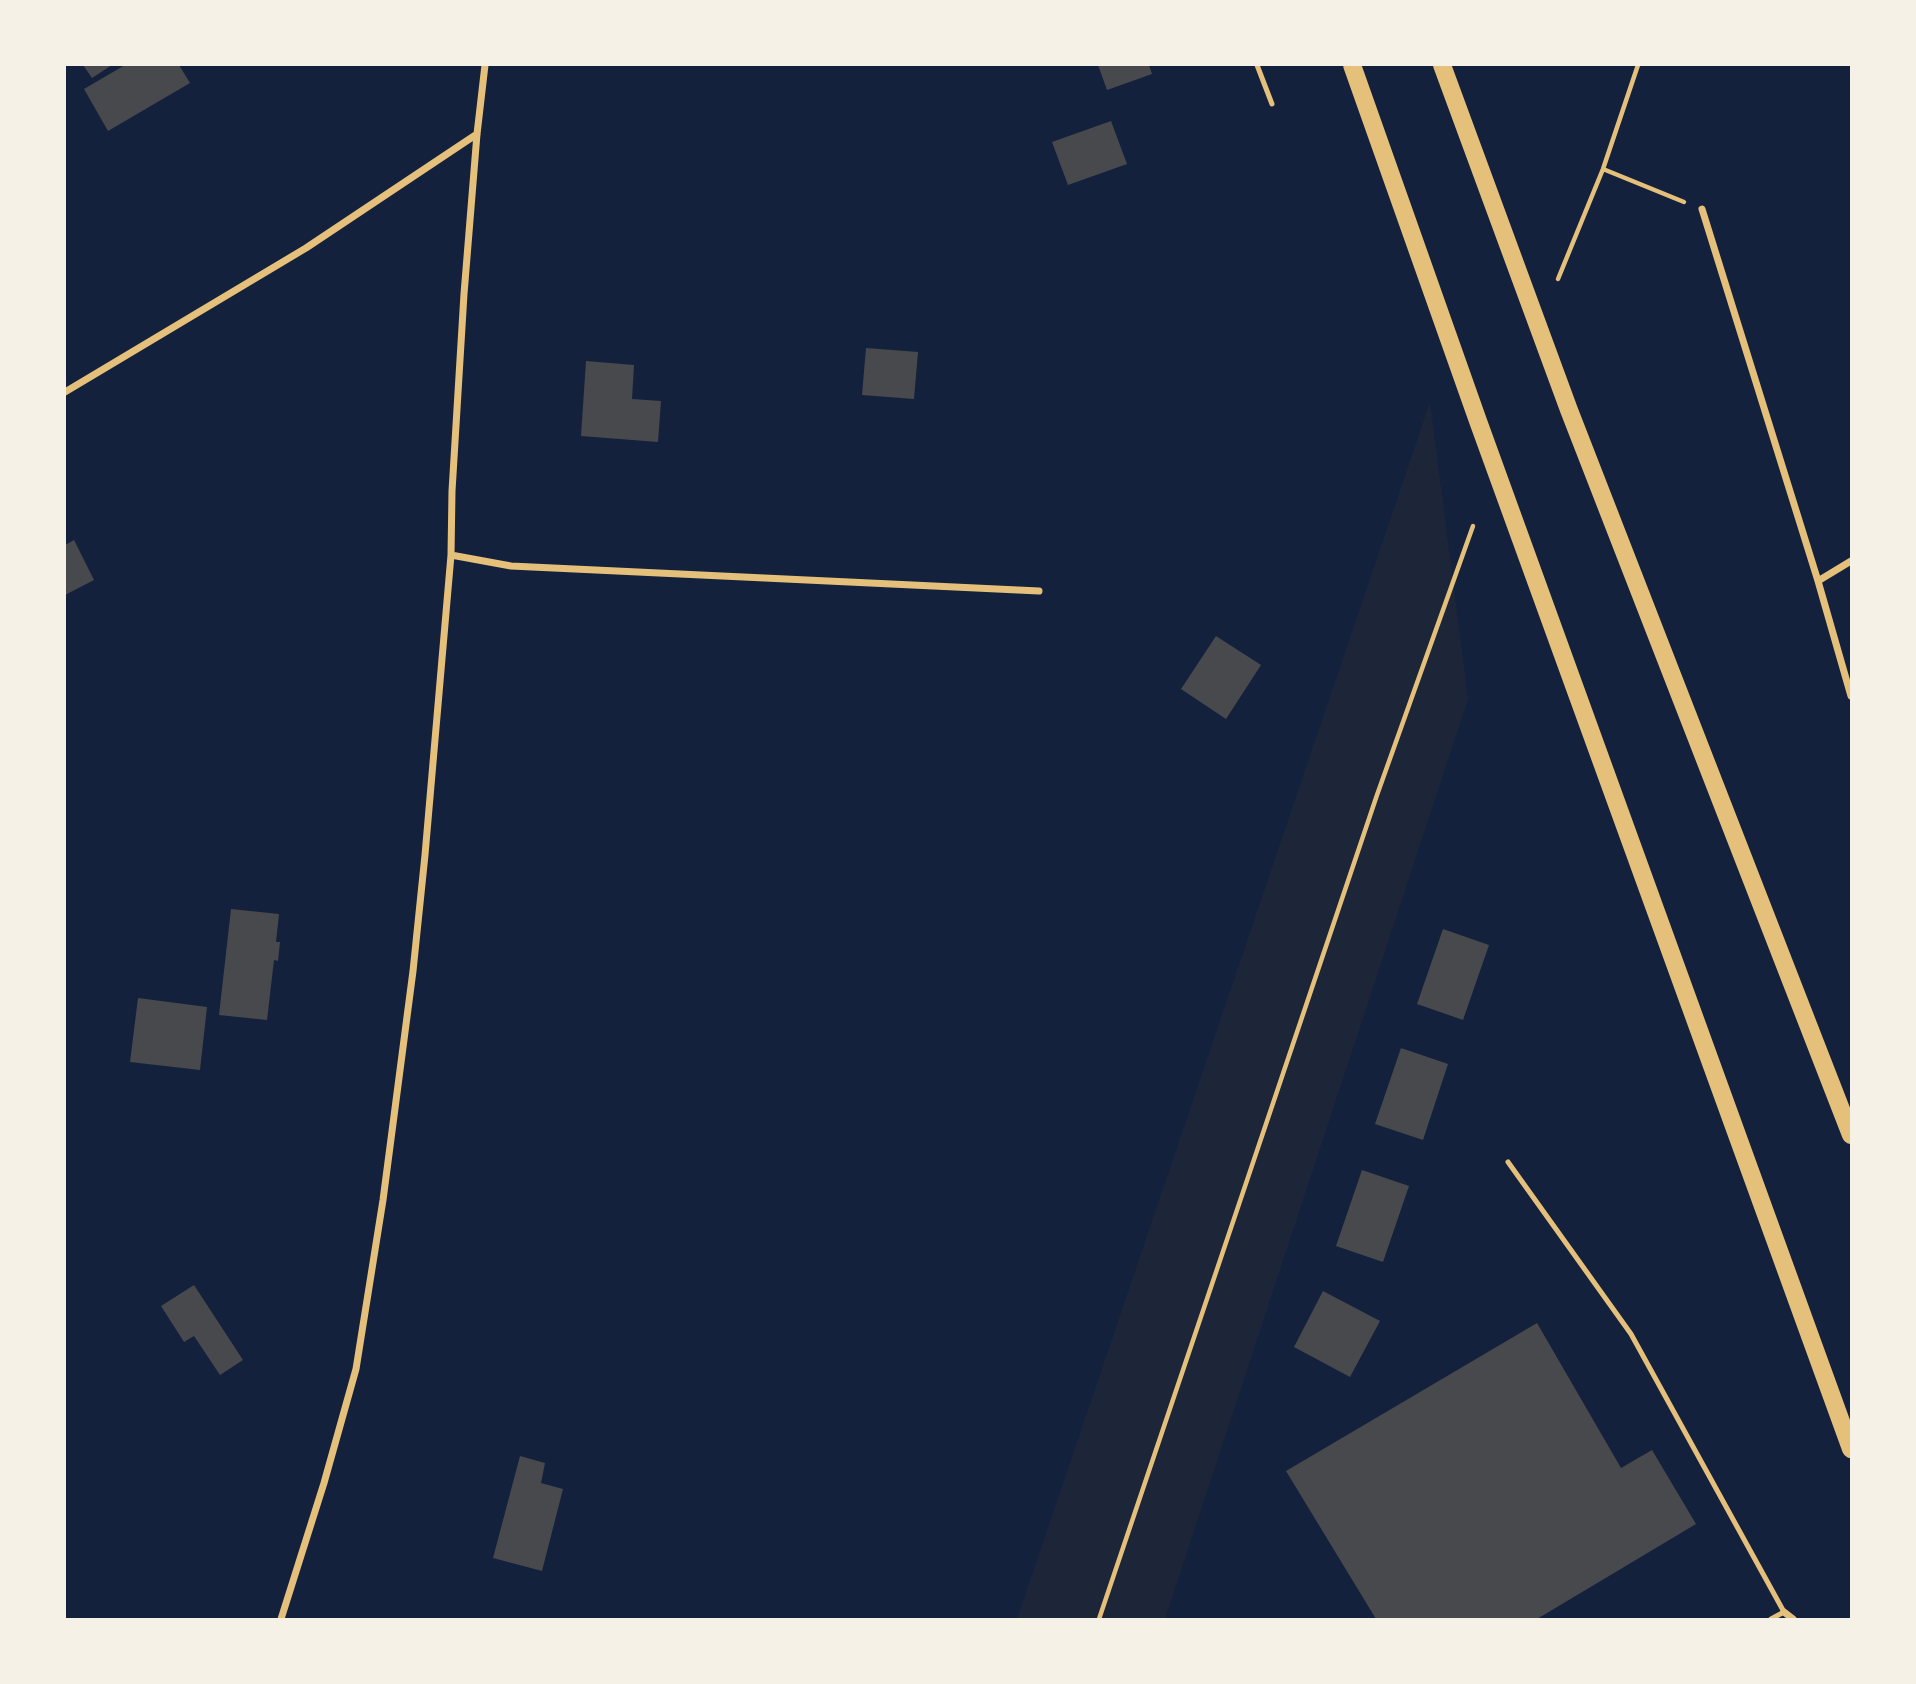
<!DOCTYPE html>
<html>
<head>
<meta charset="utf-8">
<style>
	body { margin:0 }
	#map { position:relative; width:1916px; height:1684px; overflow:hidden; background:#14213d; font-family:Ubuntu,sans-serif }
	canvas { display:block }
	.frame { position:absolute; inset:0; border:66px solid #f6f1e7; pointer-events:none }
</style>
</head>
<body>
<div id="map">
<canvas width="1916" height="1684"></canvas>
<div class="frame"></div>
</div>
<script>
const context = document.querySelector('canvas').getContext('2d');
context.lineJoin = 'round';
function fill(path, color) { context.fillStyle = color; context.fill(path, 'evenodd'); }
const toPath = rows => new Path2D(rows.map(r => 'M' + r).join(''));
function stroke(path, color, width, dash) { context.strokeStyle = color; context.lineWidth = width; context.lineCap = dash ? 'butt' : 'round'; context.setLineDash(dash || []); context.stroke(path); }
fill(toPath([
	[1430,402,1468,699,1165,1619,1017,1619]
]), '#1d2539');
fill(toPath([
	[83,65,112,65,92,78],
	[125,65,179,65,190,83,108,131,84,89],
	[1098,65,1149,65,1152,74,1107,90],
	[1111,121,1127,164,1068,185,1052,142],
	[866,348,918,352,914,399,862,395],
	[586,361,634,365,632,399,661,401,658,442,581,436],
	[74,540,94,580,65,595,65,545],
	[1216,636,1261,665,1226,719,1181,689],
	[231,909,279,914,276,942,280,942,278,961,274,960,267,1020,219,1015],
	[1443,929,1489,945,1463,1020,1417,1004],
	[138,998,207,1007,200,1070,130,1062],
	[1401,1048,1448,1064,1423,1140,1375,1124],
	[1362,1170,1409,1186,1383,1262,1336,1246],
	[194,1285,243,1360,220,1375,194,1336,184,1342,161,1306],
	[1323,1291,1380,1321,1350,1377,1294,1347],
	[1537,1323,1621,1468,1652,1450,1696,1524,1537,1619,1376,1619,1286,1471],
	[520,1456,545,1463,541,1483,563,1489,542,1571,493,1558]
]), '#48494c');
stroke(toPath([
	[1603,169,1684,202],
	[1558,279,1603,169,1638,65],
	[1099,1619,1377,795,1473,526]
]), '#e5c07b', 4.5);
stroke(toPath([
	[1257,65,1272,104],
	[1508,1162,1631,1334,1784,1612,1771,1619]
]), '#e5c07b', 5);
stroke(toPath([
	[1702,209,1818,581,1851,696],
	[65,392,306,248,477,134],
	[451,555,511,566,1039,591],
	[1818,581,1851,561],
	[1784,1612,1793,1619],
	[281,1619,324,1483,356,1369,383,1200,413,971,425,855,451,555,452,491,464,294,477,134,485,65]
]), '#e5c07b', 7);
stroke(toPath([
	[1352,65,1478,421,1851,1449],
	[1442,65,1569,410,1851,1135]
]), '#e5c07b', 18);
</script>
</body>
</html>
